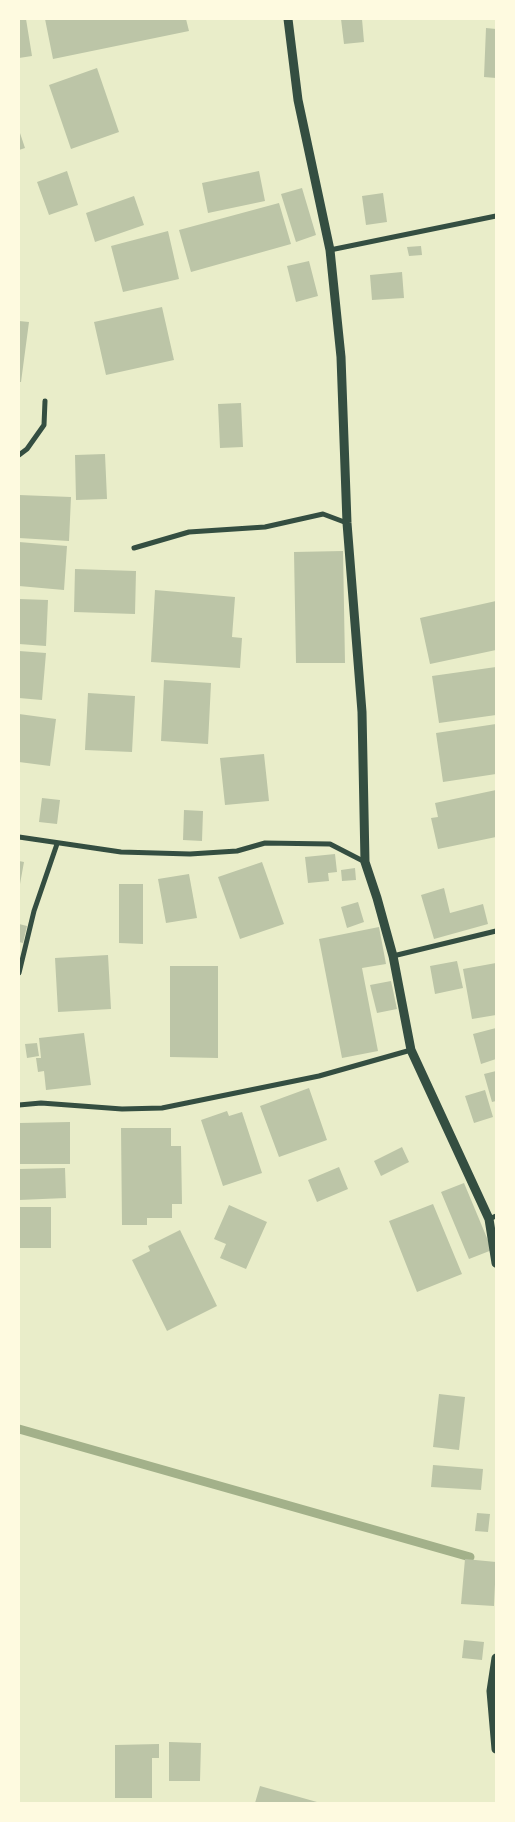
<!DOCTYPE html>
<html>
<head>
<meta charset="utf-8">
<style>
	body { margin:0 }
	#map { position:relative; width:515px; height:1822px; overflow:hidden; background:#e9edc9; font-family:"Alegreya Sans",sans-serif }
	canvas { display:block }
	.frame { position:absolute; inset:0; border:20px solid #fefae0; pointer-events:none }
</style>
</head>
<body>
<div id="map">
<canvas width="515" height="1822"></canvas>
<div class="frame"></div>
</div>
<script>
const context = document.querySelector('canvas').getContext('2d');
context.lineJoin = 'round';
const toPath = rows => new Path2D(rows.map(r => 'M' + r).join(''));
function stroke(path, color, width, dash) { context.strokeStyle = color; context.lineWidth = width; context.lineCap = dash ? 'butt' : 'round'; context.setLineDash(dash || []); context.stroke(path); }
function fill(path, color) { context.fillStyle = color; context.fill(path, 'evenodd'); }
stroke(toPath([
	[19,1429,470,1557]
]), '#a3b18a', 9);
fill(toPath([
	[19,19,26,19,32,56,19,58],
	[45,19,186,19,189,31,53,59],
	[341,19,362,19,364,42,344,44],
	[486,28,496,29,496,78,484,77],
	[97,68,119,132,71,149,49,85],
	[19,130,25,148,19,150],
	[67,171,78,205,49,215,37,182],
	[259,171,265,201,208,213,202,183],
	[302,188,316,235,296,242,281,194],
	[383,193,387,222,366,225,362,196],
	[134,196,144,225,95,242,86,213],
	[279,203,291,244,191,272,179,230],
	[168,231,179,279,123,292,111,246],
	[421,246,422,255,409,256,407,247],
	[309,261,318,296,296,302,287,266],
	[402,272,404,298,372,300,370,275],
	[162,307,174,360,106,375,94,322],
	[19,321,29,322,21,382,19,382],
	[241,403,243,447,220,448,218,404],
	[105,454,107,499,76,500,75,455],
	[19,495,71,497,69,541,19,538],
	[19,542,67,546,64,590,19,586],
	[343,551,345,663,296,663,294,552],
	[75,569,136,571,135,614,74,612],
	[155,590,235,597,232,637,242,638,240,668,151,662],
	[19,599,48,600,46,646,19,644],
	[496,601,496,650,430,664,420,618],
	[19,651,46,653,42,700,19,698],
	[496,667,496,715,439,723,432,676],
	[164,680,211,683,208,744,161,741],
	[88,693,135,696,132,752,85,750],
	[19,714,56,719,50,766,19,762],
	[496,724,496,774,443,782,436,733],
	[264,754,269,801,225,805,220,758],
	[496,790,496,837,438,849,431,818,438,817,435,803],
	[42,798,60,800,57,824,39,822],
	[184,810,203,811,202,841,183,840],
	[335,854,337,872,328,873,329,881,308,883,305,857],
	[19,861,24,862,20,884,19,884],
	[262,862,284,924,240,939,218,877],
	[355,868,356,880,342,881,341,870],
	[189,874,197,918,166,923,158,879],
	[119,884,143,884,143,944,119,943],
	[444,888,450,913,483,904,488,924,434,939,421,895],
	[358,902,364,922,347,928,341,907],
	[19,924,27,926,23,943,19,942],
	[379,927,386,964,362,968,378,1051,342,1058,319,939],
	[108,955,111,1009,58,1012,55,958],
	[457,961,463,988,435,994,430,966],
	[496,963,496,1015,472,1019,463,969],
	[170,966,218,966,218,1058,170,1057],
	[391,981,397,1009,377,1013,370,985],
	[496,1028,496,1059,481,1064,473,1034],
	[84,1033,91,1085,46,1090,44,1071,38,1072,36,1058,41,1058,39,1038],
	[37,1043,39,1056,27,1058,25,1044],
	[496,1071,496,1101,492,1102,484,1074],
	[309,1088,327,1140,279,1157,260,1106],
	[485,1090,493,1117,474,1123,465,1096],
	[227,1111,229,1116,242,1112,262,1173,223,1186,201,1120],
	[70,1122,70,1164,19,1164,19,1123],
	[121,1128,171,1128,171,1146,181,1146,182,1204,172,1204,172,1218,147,1218,147,1225,122,1225],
	[402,1147,409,1162,381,1176,374,1161],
	[339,1167,348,1189,317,1202,308,1180],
	[65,1168,66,1198,19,1200,19,1169],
	[464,1183,492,1250,469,1259,441,1192],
	[433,1204,462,1274,417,1292,389,1221],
	[229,1205,267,1222,246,1269,220,1258,226,1244,214,1239],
	[19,1207,51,1207,51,1248,19,1248],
	[180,1230,217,1306,167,1331,132,1260,150,1251,148,1246],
	[439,1394,465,1397,459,1450,433,1447],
	[433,1465,483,1469,481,1490,431,1487],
	[477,1513,490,1514,488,1532,475,1531],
	[465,1559,496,1562,494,1606,461,1604],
	[464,1640,484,1642,482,1660,462,1658],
	[169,1742,201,1743,200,1781,169,1781],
	[159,1744,159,1758,152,1758,152,1798,115,1798,115,1745],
	[260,1786,317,1802,317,1803,255,1803]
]), '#bcc5a7');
stroke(toPath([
	[330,250,496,216],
	[19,455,27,449,44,425,45,401],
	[134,548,189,532,265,527,323,514,347,523],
	[19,837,121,852,190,854,237,851,265,843,330,844,365,862],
	[393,956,496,931],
	[19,973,34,911,57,844],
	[19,1105,41,1103,122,1109,162,1108,319,1076,411,1050],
	[489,1219,496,1216]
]), '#344e41', 5);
stroke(toPath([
	[288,19,298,100,330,250,341,357,347,523,362,712,365,862,377,898,393,956,411,1050,489,1219,496,1263],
	[496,1658,491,1691,496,1749]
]), '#344e41', 9);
</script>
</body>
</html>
